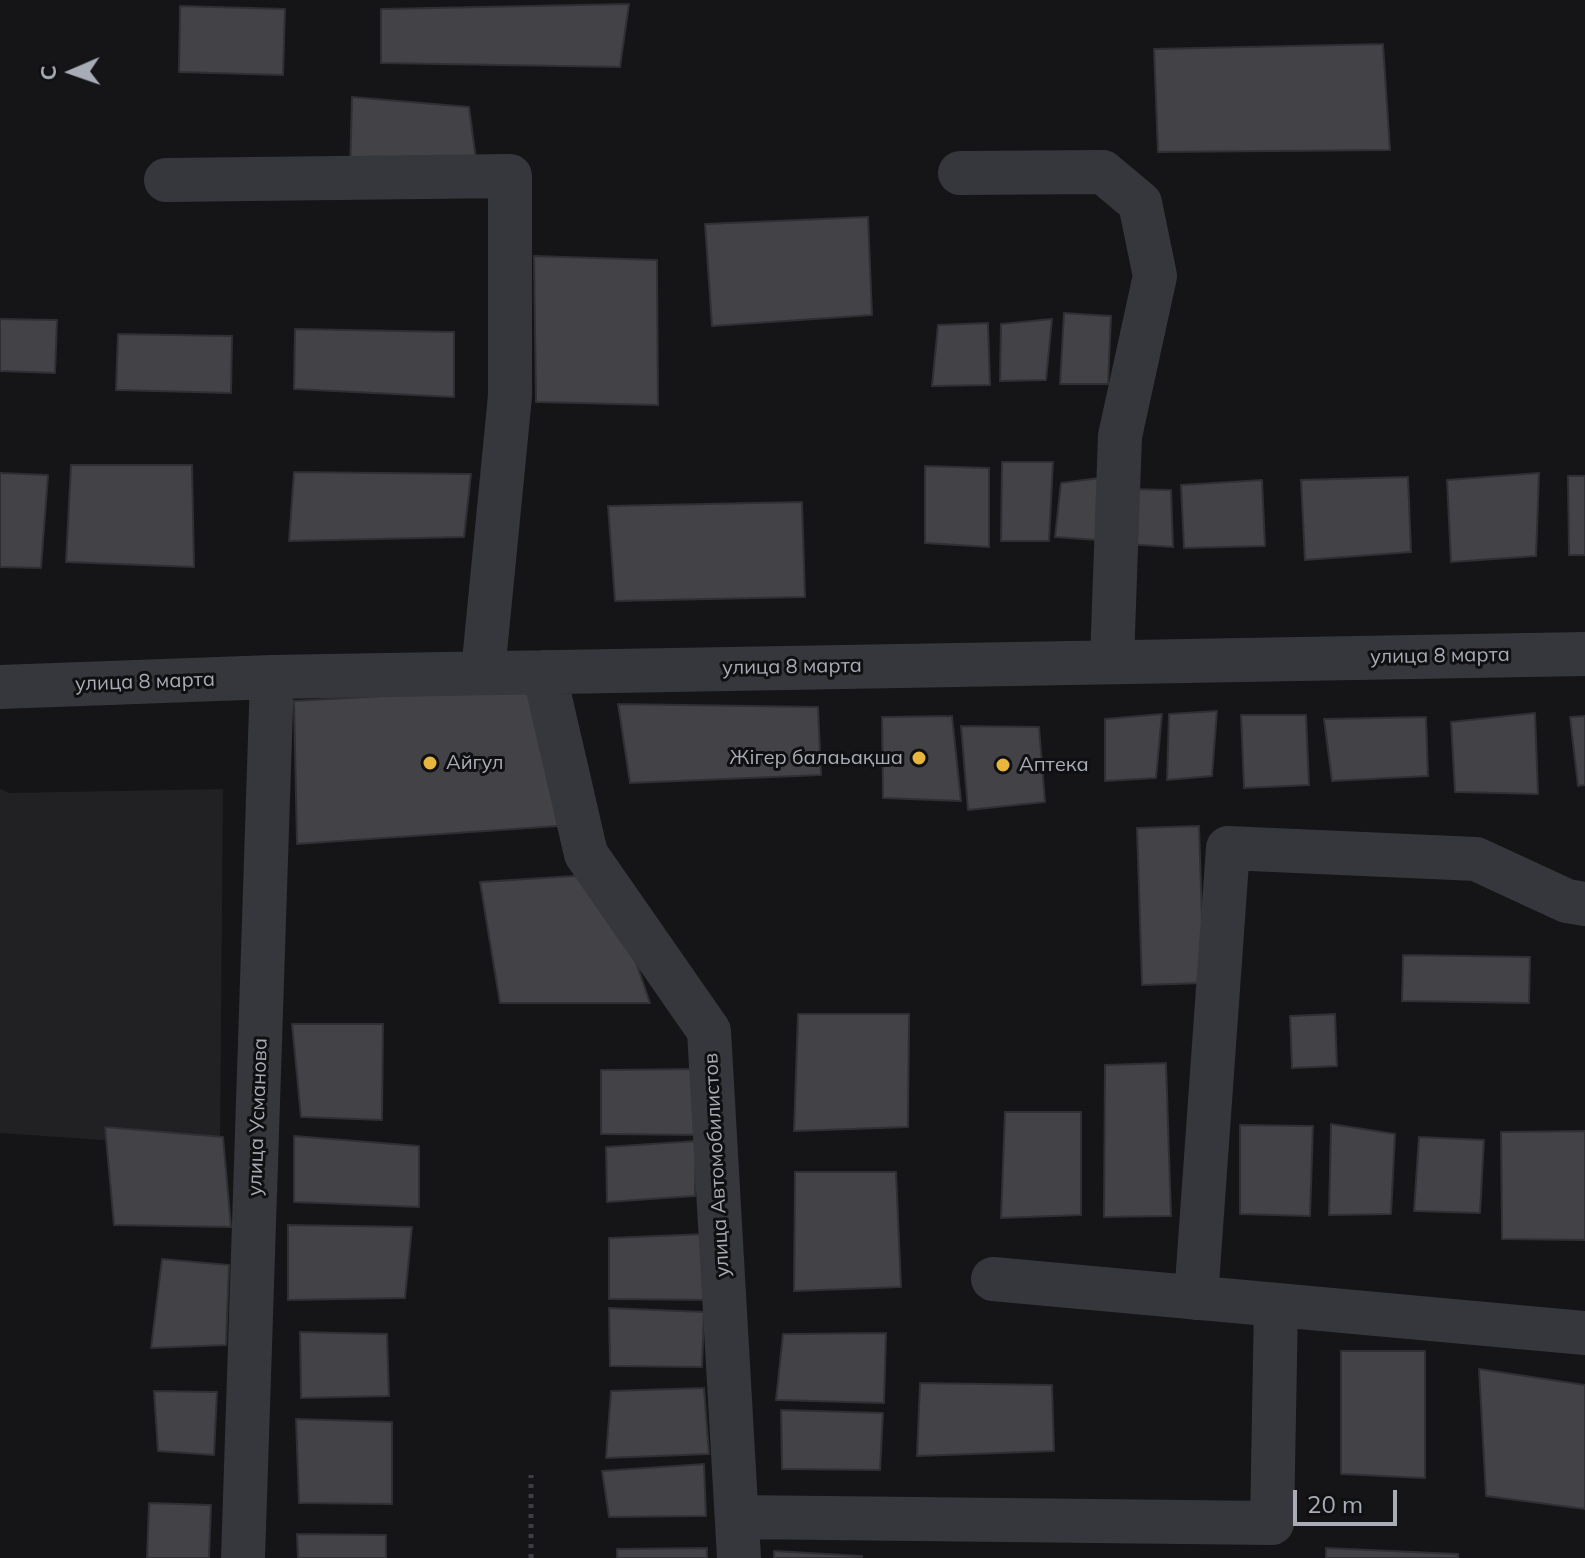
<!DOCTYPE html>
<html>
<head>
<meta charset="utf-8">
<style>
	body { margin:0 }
	#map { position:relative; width:1585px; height:1558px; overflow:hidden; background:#151517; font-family:Mulish,sans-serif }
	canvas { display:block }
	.north { position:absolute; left:32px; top:32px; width:80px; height:80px; -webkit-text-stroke:6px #101012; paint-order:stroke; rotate:268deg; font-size:22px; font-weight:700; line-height:32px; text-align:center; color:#a8acb6 }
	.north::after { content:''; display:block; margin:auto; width:28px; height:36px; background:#a8acb6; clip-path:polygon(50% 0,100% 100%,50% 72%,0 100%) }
	.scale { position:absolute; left:1293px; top:1490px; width:104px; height:36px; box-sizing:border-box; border:4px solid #a8acb6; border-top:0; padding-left:10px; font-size:24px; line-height:28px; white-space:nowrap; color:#a8acb6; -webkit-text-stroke:6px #101012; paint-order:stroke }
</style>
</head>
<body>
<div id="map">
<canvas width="1585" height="1558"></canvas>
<div class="north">С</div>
<div class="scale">20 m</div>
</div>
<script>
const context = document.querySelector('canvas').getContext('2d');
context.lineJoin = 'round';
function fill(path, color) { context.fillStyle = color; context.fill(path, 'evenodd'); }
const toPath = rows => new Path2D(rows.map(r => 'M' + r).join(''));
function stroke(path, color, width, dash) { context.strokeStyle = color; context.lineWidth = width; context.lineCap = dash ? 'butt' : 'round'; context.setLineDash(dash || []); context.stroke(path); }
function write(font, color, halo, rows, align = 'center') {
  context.font = font + ' Mulish,sans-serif'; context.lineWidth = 6; context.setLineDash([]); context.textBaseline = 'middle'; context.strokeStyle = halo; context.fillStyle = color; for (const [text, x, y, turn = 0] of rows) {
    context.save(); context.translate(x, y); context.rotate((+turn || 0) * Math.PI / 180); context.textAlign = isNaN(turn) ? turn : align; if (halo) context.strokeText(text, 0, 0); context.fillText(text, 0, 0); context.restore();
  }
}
fill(toPath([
	[0,789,9,793,223,789,220,1148,0,1133]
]), '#212124');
const building = toPath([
	[629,4,620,67,381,63,381,9,629,4],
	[180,6,285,9,283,75,179,72,180,6],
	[1383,44,1390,150,1158,152,1154,49,1383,44],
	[352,97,469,107,477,167,350,172,352,97],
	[868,217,872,315,712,326,705,224,868,217],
	[534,256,657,260,658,405,536,402,534,256],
	[1064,313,1111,316,1108,384,1060,384,1064,313],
	[0,319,57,320,55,373,0,371,0,319],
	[1052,319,1046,380,1000,381,1001,324,1052,319],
	[988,323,990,385,932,386,938,325,988,323],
	[295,329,454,332,454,397,294,389,295,329],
	[118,334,232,336,231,393,116,390,118,334],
	[1002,462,1053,462,1049,541,1001,541,1002,462],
	[71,465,192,465,194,567,66,562,71,465],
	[925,466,989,468,989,547,925,543,925,466],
	[294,472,471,474,464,537,289,541,294,472],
	[0,473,48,475,41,568,0,567,0,473],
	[1539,473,1536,556,1451,562,1447,480,1539,473],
	[1568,476,1585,476,1585,555,1569,555,1568,476],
	[1408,477,1411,552,1305,560,1301,480,1408,477],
	[1099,478,1097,540,1055,537,1061,483,1099,478],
	[1262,480,1265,546,1184,548,1181,485,1262,480],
	[1127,489,1171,490,1173,547,1127,544,1127,489],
	[802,502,805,597,615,601,608,506,802,502],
	[556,686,572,825,297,844,294,701,556,686],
	[618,704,818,707,821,775,630,783,618,704],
	[1217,711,1212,776,1167,780,1169,714,1217,711],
	[1535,713,1538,794,1455,792,1451,722,1535,713],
	[1162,714,1156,778,1105,781,1105,719,1162,714],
	[1241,715,1306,715,1309,785,1244,788,1241,715],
	[952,716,961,801,883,798,882,717,952,716],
	[1585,716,1585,785,1578,786,1570,717,1585,716],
	[1426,717,1428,776,1332,781,1324,719,1426,717],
	[961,726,1039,727,1045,802,968,810,961,726],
	[1199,826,1204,983,1142,985,1137,828,1199,826],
	[606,874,650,1003,500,1003,480,882,606,874],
	[1403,955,1530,957,1529,1003,1402,1001,1403,955],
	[798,1014,909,1014,908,1127,794,1131,798,1014],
	[1335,1014,1337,1066,1292,1068,1290,1016,1335,1014],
	[292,1024,383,1024,382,1120,301,1117,292,1024],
	[1166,1063,1171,1216,1104,1217,1105,1065,1166,1063],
	[703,1069,703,1135,601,1134,601,1070,703,1069],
	[1005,1112,1081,1112,1081,1215,1001,1218,1005,1112],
	[1331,1124,1395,1134,1391,1214,1329,1215,1331,1124],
	[1240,1125,1313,1126,1310,1216,1240,1214,1240,1125],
	[105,1127,223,1137,231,1227,114,1225,105,1127],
	[1585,1131,1585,1240,1502,1239,1501,1132,1585,1131],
	[294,1136,419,1146,419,1207,294,1202,294,1136],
	[1419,1137,1484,1140,1480,1213,1414,1211,1419,1137],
	[696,1141,695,1196,607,1202,606,1147,696,1141],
	[795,1172,896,1172,901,1287,794,1291,795,1172],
	[288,1225,412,1227,405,1298,288,1300,288,1225],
	[706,1234,710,1300,609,1299,609,1238,706,1234],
	[162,1259,229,1265,226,1345,151,1348,162,1259],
	[609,1308,704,1312,702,1367,610,1366,609,1308],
	[300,1332,387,1334,389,1396,301,1398,300,1332],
	[886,1333,884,1403,776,1400,783,1334,886,1333],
	[1341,1351,1425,1351,1425,1478,1341,1474,1341,1351],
	[1479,1369,1585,1385,1585,1509,1486,1496,1479,1369],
	[920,1383,1052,1385,1054,1451,917,1456,920,1383],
	[704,1388,709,1454,606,1458,611,1391,704,1388],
	[154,1391,217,1392,214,1455,158,1451,154,1391],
	[781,1410,883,1413,880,1470,782,1469,781,1410],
	[296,1419,392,1422,392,1504,299,1503,296,1419],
	[704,1464,706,1516,609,1517,602,1471,704,1464],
	[149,1503,211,1505,209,1558,147,1558,149,1503],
	[297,1534,386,1535,386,1558,298,1558,297,1534],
	[707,1548,707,1558,617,1558,617,1549,707,1548],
	[1326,1548,1458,1554,1458,1558,1326,1558,1326,1548],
	[774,1551,862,1556,862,1558,774,1558,774,1551]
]);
fill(building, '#424247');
stroke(building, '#302f33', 2);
stroke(toPath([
	[531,1558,531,1475]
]), '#3c3e43', 5, [4, 6]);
stroke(toPath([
	[960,173,1103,172,1140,203,1155,276,1120,436,1112,661],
	[166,180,510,176,510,396,483,672],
	[544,672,586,854,709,1031,739,1558],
	[0,687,272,677,1585,654],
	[993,1279,1585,1333],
	[1196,1298,1228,848,1476,859,1567,901,1585,904],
	[737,1517,1272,1523,1276,1305],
	[243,1558,272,677]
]), '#36373c', 44);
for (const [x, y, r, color] of [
	[919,758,8,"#e8b63c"],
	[430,763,8,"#e8b63c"],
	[1003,765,8,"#e8b63c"]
]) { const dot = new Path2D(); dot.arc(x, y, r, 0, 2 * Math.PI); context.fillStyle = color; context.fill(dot); stroke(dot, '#101012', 3); }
write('20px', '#a8acb6', '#101012', [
	["улица 8 марта",1440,656,-1],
	["улица 8 марта",792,667,-1],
	["улица 8 марта",145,682,-2],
	["улица Усманова",258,1117,-88],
	["улица Автомобилистов",717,1165,-93]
]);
write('20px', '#a8acb6', '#101012', [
	["Жігер балаьақша",903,758,"right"],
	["Айгул",446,763],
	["Аптека",1019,765]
], 'left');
</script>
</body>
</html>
